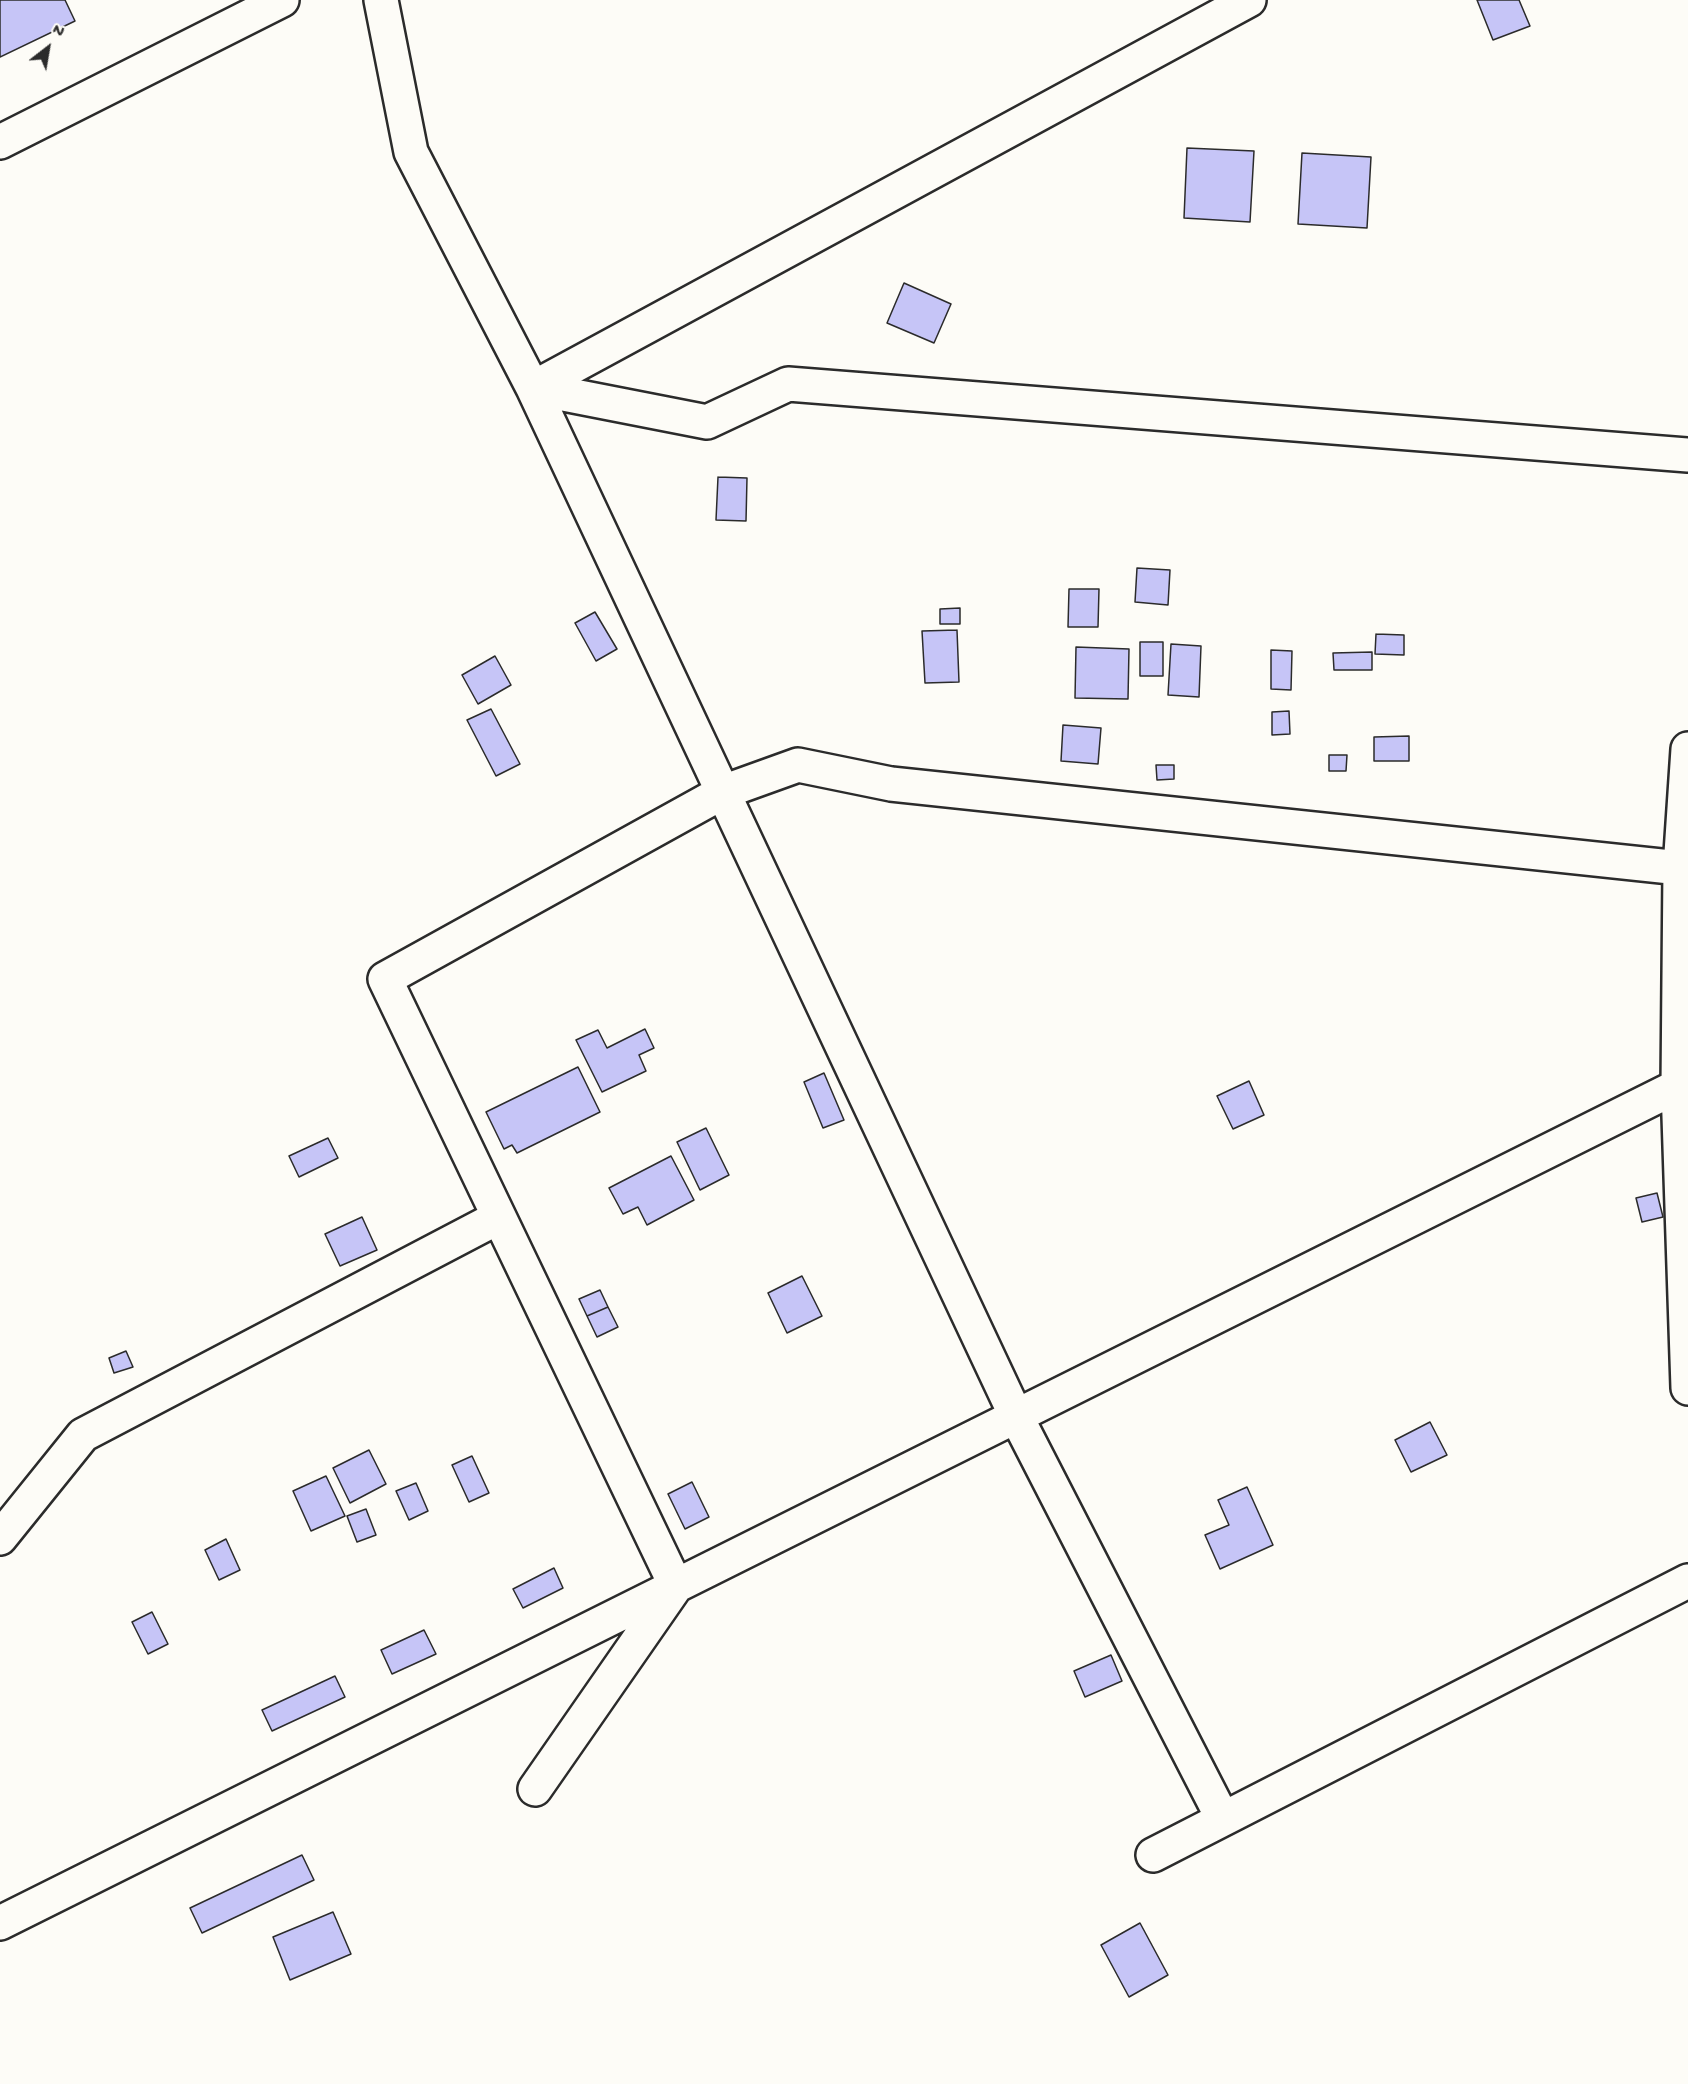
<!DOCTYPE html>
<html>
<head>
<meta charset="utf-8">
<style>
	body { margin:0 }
	#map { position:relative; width:1688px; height:2084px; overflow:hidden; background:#fdfcf7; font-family:"Gochi Hand",sans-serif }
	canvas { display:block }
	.north { position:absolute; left:18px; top:18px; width:60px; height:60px; -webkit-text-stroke:4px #fdfcf7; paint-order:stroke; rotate:31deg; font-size:16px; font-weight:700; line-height:24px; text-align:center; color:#2b2b2b }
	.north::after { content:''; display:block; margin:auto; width:21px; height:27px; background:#2b2b2b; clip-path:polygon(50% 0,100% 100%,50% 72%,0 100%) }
</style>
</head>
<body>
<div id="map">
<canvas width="1688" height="2084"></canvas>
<div class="north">N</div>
</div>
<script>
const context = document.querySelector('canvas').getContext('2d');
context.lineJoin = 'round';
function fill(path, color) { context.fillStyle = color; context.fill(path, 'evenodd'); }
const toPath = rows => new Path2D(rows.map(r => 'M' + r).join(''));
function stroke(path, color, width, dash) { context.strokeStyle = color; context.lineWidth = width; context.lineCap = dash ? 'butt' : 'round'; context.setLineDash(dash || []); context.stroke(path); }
const building = toPath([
	[0,0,65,0,75,21,0,57,0,0],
	[1477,0,1519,0,1530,26,1493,40,1477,0],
	[1187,148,1254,151,1250,222,1184,218,1187,148],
	[1302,153,1371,157,1367,228,1298,224,1302,153],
	[904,283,951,304,934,343,887,323,904,283],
	[718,477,747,478,746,521,716,520,718,477],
	[1137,568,1170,570,1168,605,1135,602,1137,568],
	[1069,589,1099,589,1098,627,1068,627,1069,589],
	[960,608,960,624,940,624,940,609,960,608],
	[595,612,617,649,596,661,575,623,595,612],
	[957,630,959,682,925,683,922,631,957,630],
	[1376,634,1404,635,1404,655,1375,654,1376,634],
	[1140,642,1163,642,1163,676,1140,676,1140,642],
	[1171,644,1201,646,1199,697,1168,695,1171,644],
	[1076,647,1129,649,1128,699,1075,698,1076,647],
	[1271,650,1292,651,1291,690,1271,689,1271,650],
	[1372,652,1372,670,1334,670,1333,653,1372,652],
	[495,656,511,685,478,704,462,675,495,656],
	[491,709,520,764,496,776,467,720,491,709],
	[1289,711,1290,734,1272,735,1272,712,1289,711],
	[1063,725,1101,728,1098,764,1061,761,1063,725],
	[1409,736,1409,761,1374,761,1374,737,1409,736],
	[1329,755,1347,755,1346,771,1329,771,1329,755],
	[1156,765,1174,765,1174,779,1157,780,1156,765],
	[645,1029,654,1048,639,1055,646,1071,602,1092,576,1040,598,1030,607,1048,645,1029],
	[578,1067,600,1112,517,1153,512,1145,504,1149,486,1112,578,1067],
	[824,1073,844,1120,823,1128,804,1082,824,1073],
	[1249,1081,1264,1115,1233,1129,1217,1096,1249,1081],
	[706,1128,729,1175,700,1190,677,1142,706,1128],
	[328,1138,338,1158,299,1177,289,1156,328,1138],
	[671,1156,694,1200,647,1225,638,1207,623,1214,609,1188,671,1156],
	[1657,1193,1663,1217,1642,1222,1636,1198,1657,1193],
	[362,1217,377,1250,340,1266,325,1234,362,1217],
	[802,1276,822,1316,787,1333,768,1293,802,1276],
	[600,1290,608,1307,587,1316,579,1299,600,1290],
	[608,1307,618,1327,597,1337,587,1316,608,1307],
	[126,1351,133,1367,114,1373,109,1358,126,1351],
	[1430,1422,1447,1455,1411,1472,1395,1440,1430,1422],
	[369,1450,386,1484,350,1503,333,1468,369,1450],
	[472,1456,489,1493,469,1502,452,1465,472,1456],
	[326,1476,345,1516,311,1531,293,1491,326,1476],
	[692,1482,709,1517,685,1529,668,1494,692,1482],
	[416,1483,428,1511,409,1520,396,1491,416,1483],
	[1247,1487,1273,1545,1220,1569,1205,1535,1229,1525,1218,1500,1247,1487],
	[366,1509,376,1535,357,1542,347,1516,366,1509],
	[226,1539,240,1570,219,1580,205,1550,226,1539],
	[554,1568,563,1588,523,1608,513,1589,554,1568],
	[152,1612,168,1644,148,1654,132,1622,152,1612],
	[424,1630,436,1654,392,1674,381,1650,424,1630],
	[1111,1655,1122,1681,1085,1697,1074,1671,1111,1655],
	[335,1676,345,1697,272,1731,262,1710,335,1676],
	[302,1855,314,1880,202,1933,190,1908,302,1855],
	[333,1912,351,1954,290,1980,273,1937,333,1912],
	[1140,1923,1168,1975,1129,1997,1101,1945,1140,1923]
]);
fill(building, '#c6c5f7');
stroke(building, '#2b2b2b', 1.5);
const minor = toPath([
	[381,0,411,152,533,388,1016,1416,1223,1819],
	[0,142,282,0],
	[533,388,707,422,788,384,1688,455],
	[533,388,1249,0],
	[1688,749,1680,868,1678,1086,1688,1388],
	[0,1538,83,1435,499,1217],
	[535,1789,676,1586,385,979,723,792,798,765,891,784,1680,868],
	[1153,1855,1688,1581],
	[0,1923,1688,1081]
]);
stroke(minor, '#2b2b2b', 38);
stroke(minor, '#fdfcf7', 33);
</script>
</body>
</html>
